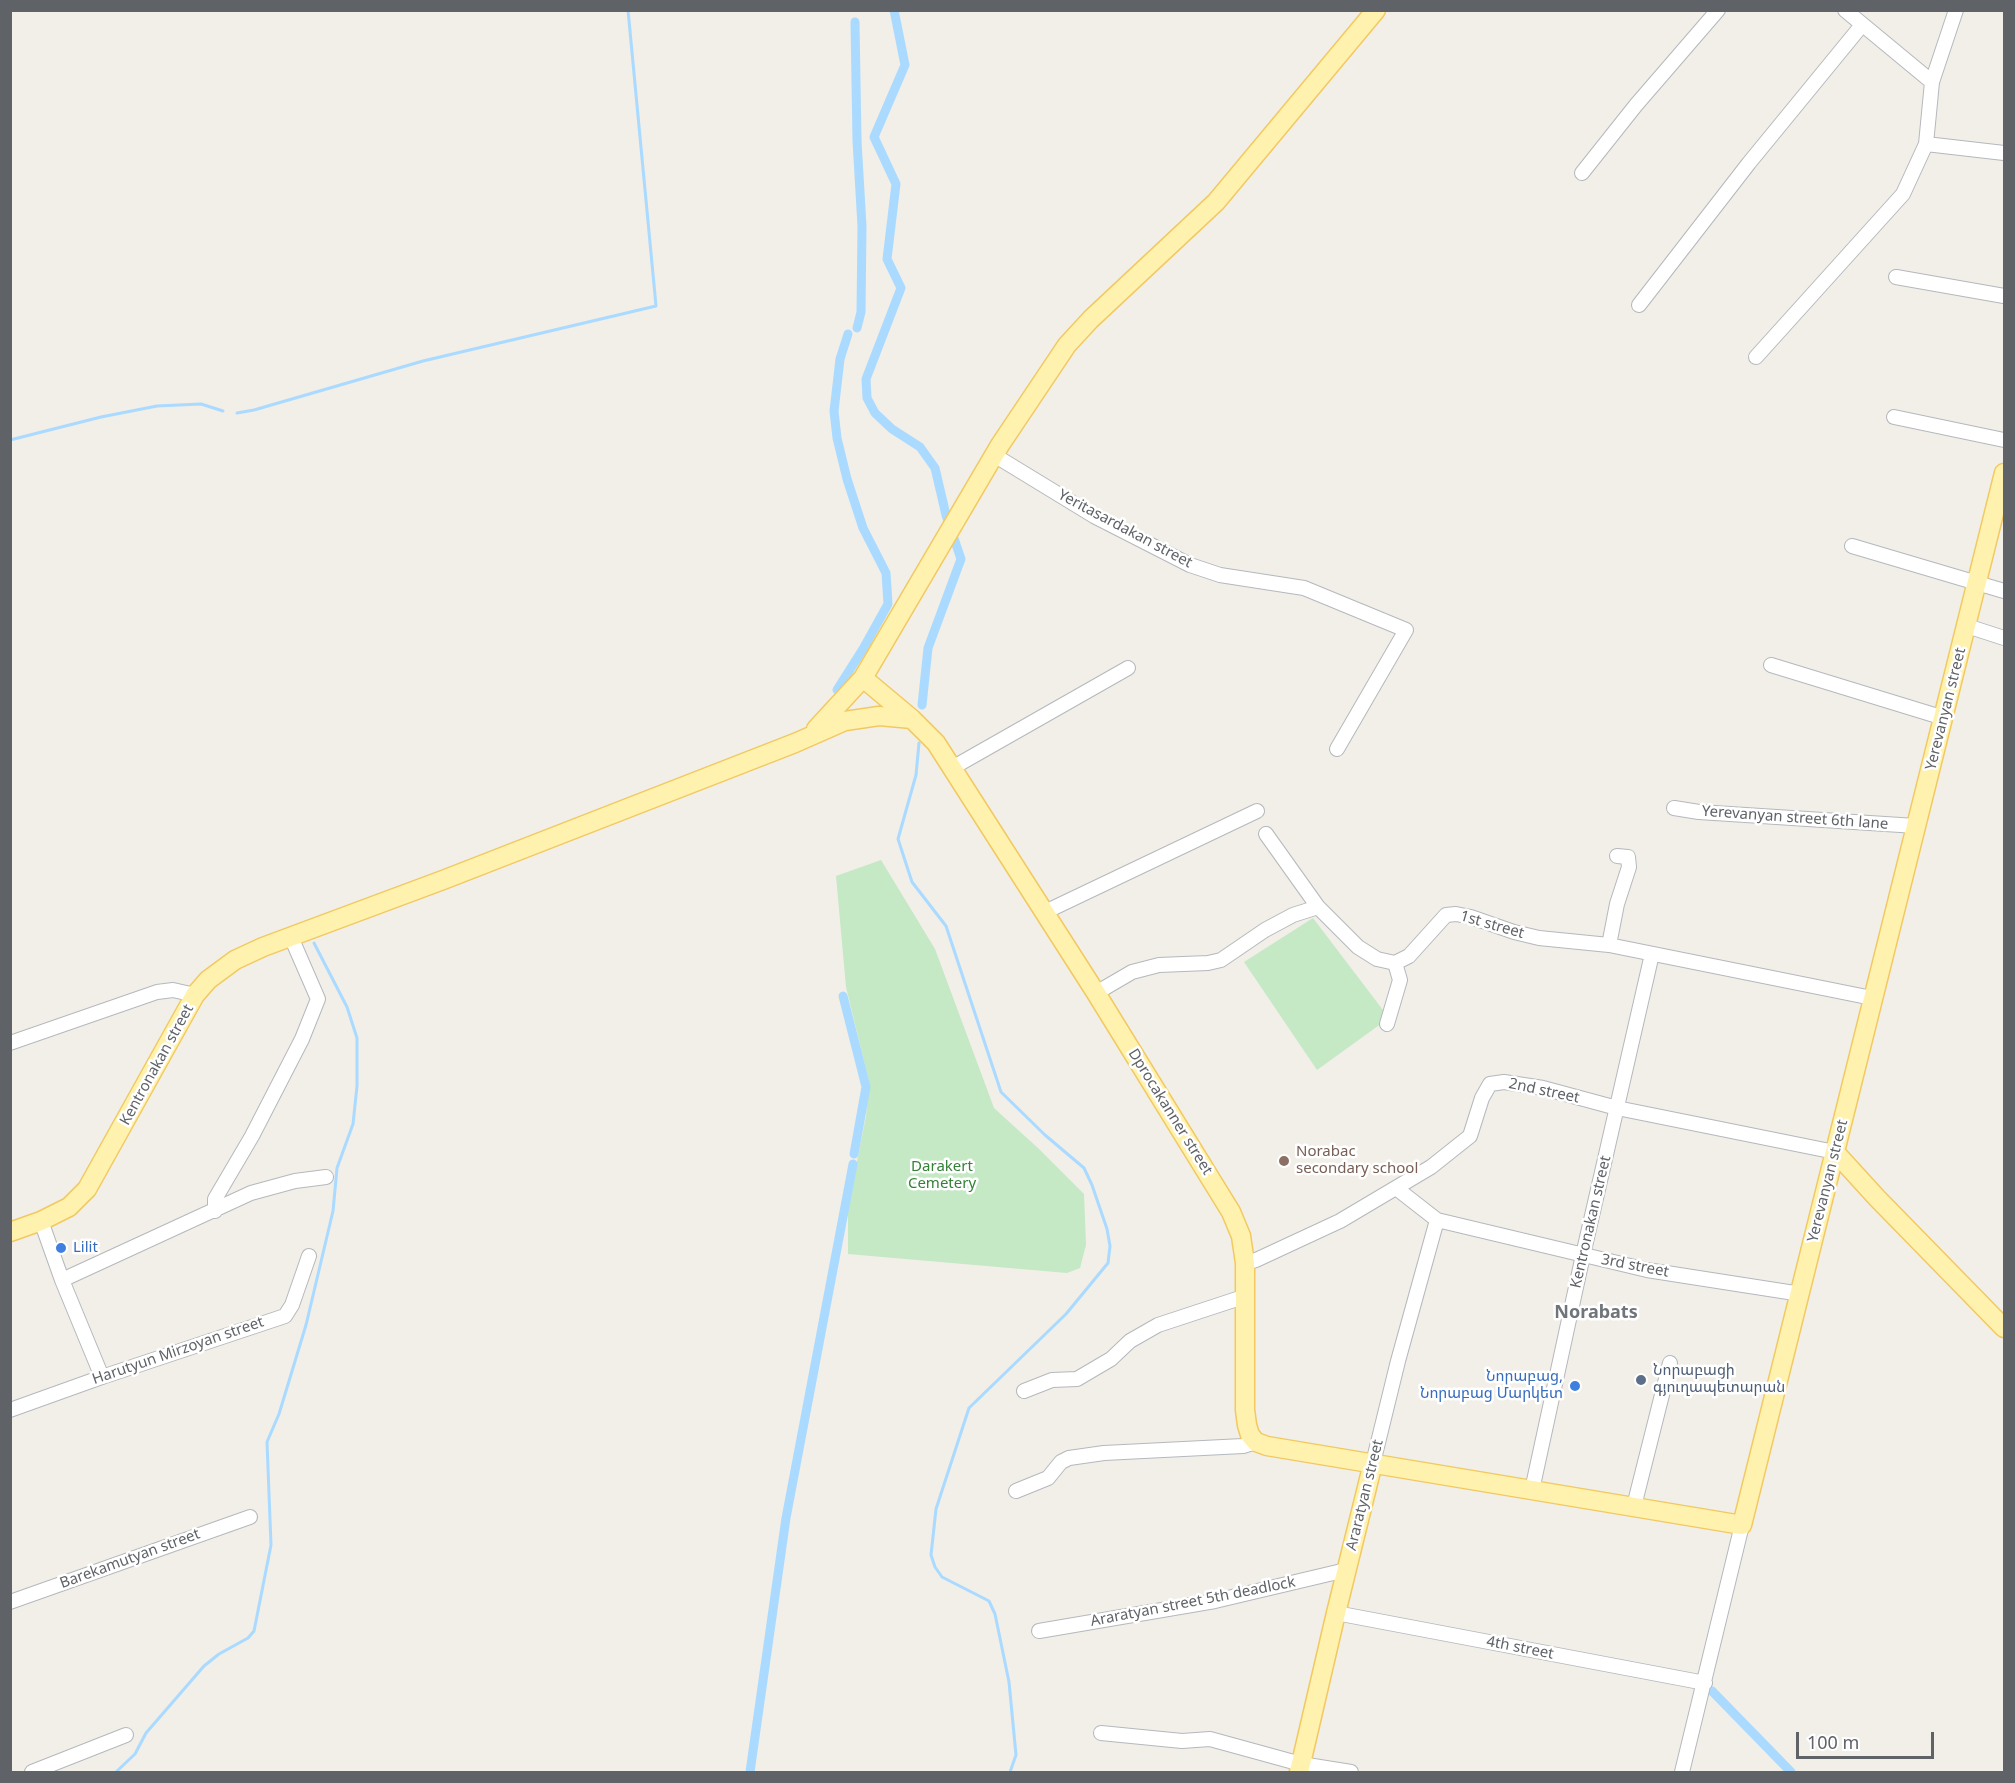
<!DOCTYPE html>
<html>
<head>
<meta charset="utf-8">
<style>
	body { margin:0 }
	#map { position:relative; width:2015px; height:1783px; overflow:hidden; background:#f1efe8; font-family:"Noto Sans",sans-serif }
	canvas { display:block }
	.frame { position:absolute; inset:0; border:12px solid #5f6368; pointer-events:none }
	.scale { position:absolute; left:1796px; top:1732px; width:138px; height:27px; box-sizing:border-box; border:3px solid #5f6368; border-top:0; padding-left:8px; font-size:18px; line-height:21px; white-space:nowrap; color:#5f6368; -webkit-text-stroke:4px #fff; paint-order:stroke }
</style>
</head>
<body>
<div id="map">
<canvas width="2015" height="1783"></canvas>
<div class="frame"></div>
<div class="scale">100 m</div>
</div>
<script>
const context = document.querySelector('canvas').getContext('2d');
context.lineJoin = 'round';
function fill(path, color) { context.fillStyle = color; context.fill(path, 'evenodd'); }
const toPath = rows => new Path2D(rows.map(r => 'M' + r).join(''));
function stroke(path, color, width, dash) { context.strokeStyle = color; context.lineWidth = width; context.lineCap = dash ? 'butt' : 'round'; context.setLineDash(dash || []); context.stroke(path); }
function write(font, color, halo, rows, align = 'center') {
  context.font = font + ' "Noto Sans","Noto Sans Armenian",sans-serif'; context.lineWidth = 5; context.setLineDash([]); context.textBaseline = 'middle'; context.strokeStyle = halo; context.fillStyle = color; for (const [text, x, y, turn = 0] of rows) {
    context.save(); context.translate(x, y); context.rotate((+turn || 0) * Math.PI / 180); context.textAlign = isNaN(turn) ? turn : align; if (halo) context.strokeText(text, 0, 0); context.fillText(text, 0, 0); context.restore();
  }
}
fill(toPath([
	[881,860,935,949,994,1108,1039,1149,1084,1194,1086,1245,1080,1268,1067,1273,848,1254,848,1206,866,1116,869,1082,846,987,836,876],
	[1313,918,1389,1018,1317,1070,1244,962]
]), '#c5e8c5');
stroke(toPath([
	[237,413,254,410,423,361,656,306,628,10],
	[10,440,101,417,157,406,201,404,223,411],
	[919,743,916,775,898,839,912,882,946,926,1001,1092,1045,1135,1084,1168,1092,1185,1107,1229,1110,1246,1108,1263,1066,1314,969,1408,936,1509,931,1555,935,1567,942,1577,989,1601,995,1614,1009,1682,1016,1755,1010,1772],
	[116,1772,135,1754,146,1733,204,1666,219,1654,248,1638,254,1631,271,1545,267,1442,279,1414,306,1325,333,1211,337,1168,353,1124,357,1086,357,1038,347,1007,314,943]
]), '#aadaff', 3);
stroke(toPath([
	[894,10,905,65,874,137,896,184,887,259,901,288,866,379,867,398,875,413,892,429,920,447,935,468,946,515,961,559,928,648,922,705],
	[855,22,857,141,862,226,861,312,857,328],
	[837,690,863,649,888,604,886,573,863,528,847,479,837,438,834,411,840,359,848,334],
	[843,996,866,1087,854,1154],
	[1712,1691,1791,1772],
	[750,1772,786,1518,853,1164]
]), '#aadaff', 9);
const minor = toPath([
	[1845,10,1932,82],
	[1926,144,2004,153],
	[1582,173,1636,105,1718,10],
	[1896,277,2004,296],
	[1639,305,1749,163,1862,25],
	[1756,357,1903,194,1926,144,1932,82,1956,10],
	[1894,417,2004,440],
	[994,455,1094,516,1190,565,1220,575,1304,588,1406,630,1337,749],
	[1852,546,2004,591],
	[1967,626,2004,638],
	[1771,665,1944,718],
	[952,768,1128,668],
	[1674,808,1699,812,1916,826],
	[1266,834,1318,907],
	[1045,912,1257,811],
	[1609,945,1617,904,1629,867,1628,857,1617,856],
	[1096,993,1132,972,1159,965,1208,963,1221,960,1265,930,1293,915,1318,907,1358,947,1377,959,1395,963,1409,956,1446,915,1456,914,1471,917,1514,932,1539,938,1609,945,1872,998],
	[1387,1024,1400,980,1395,963],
	[10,1043,157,992,173,990,195,995],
	[1396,1188,1437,1220,1647,1270,1801,1294],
	[215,1211,215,1199,252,1136,302,1039,318,999,291,937],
	[41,1221,62,1280,102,1377],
	[1245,1263,1256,1260,1340,1221,1431,1167,1470,1136,1482,1098,1490,1084,1504,1082,1543,1088,1617,1108,1835,1152],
	[62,1280,251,1193,295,1181,326,1177],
	[1024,1391,1052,1380,1077,1379,1111,1359,1130,1341,1158,1325,1237,1299,1246,1298],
	[10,1410,102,1377,285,1316,292,1305,309,1256],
	[1373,1463,1398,1361,1437,1220],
	[1532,1490,1583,1255,1652,954],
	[1016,1491,1048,1478,1061,1462,1069,1458,1104,1453,1243,1446,1256,1442],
	[1634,1506,1670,1363],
	[10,1602,250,1517],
	[1336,1613,1705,1683],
	[1039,1631,1215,1601,1346,1570],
	[1101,1733,1182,1741,1210,1739,1301,1764,1351,1772],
	[32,1772,126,1735],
	[1682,1772,1742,1525]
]);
const major = toPath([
	[863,678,912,719,936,743,1096,993,1231,1212,1241,1236,1245,1263,1245,1410,1247,1425,1250,1435,1256,1442,1267,1446,1742,1525,2004,473],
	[816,729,863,678,1000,445,1067,345,1091,319,1216,202,1376,10],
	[1835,1152,1877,1198,2004,1328],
	[10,1232,41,1221,69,1207,87,1189,195,995,208,980,235,960,263,947,443,880,795,743,845,721,879,716,912,719],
	[1299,1772,1336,1613,1373,1463]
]);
stroke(minor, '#b5b8bc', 16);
stroke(major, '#f2c960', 21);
stroke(minor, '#fff', 14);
stroke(major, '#fff2af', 18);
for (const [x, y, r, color] of [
	[1284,1161,6,"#8d6e63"],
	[61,1248,6,"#3f7fe0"],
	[1641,1380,6,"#5c6f8a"],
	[1575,1386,6,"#3f7fe0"]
]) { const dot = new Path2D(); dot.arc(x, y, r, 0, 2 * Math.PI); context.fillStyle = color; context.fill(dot); stroke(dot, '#fff', 2); }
write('15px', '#5f6368', '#fff', [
	["Yeritasardakan street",1125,529,28],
	["Yerevanyan street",1946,709,-76],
	["Yerevanyan street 6th lane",1795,818,4],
	["1st street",1492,925,16],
	["Kentronakan street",157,1065,-61],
	["2nd street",1544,1091,12],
	["Dprocakanner street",1170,1112,58],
	["Yerevanyan street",1828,1181,-76],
	["Kentronakan street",1591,1222,-77],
	["3rd street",1635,1266,11],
	["Harutyun Mirzoyan street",178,1351,-19],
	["Araratyan street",1365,1495,-76],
	["Barekamutyan street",130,1559,-20],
	["Araratyan street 5th deadlock",1193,1602,-11],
	["4th street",1520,1648,11]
]);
write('15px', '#785e54', '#fff', [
	["Norabac",1296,1152],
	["secondary school",1296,1169]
], 'left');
write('15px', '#348238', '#fff', [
	["Darakert",942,1167],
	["Cemetery",942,1184]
]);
write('15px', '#366cbe', '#fff', [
	["Lilit",73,1248],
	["Նորաբաց,",1563,1377,"right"],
	["Նորաբաց Մարկետ",1563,1394,"right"]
], 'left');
write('15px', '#4e5e75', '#fff', [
	["Նորաբացի",1653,1371],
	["գյուղապետարան",1653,1388]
], 'left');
write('bold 18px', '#70757a', '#fff', [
	["Norabats",1596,1313]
]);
</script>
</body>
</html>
